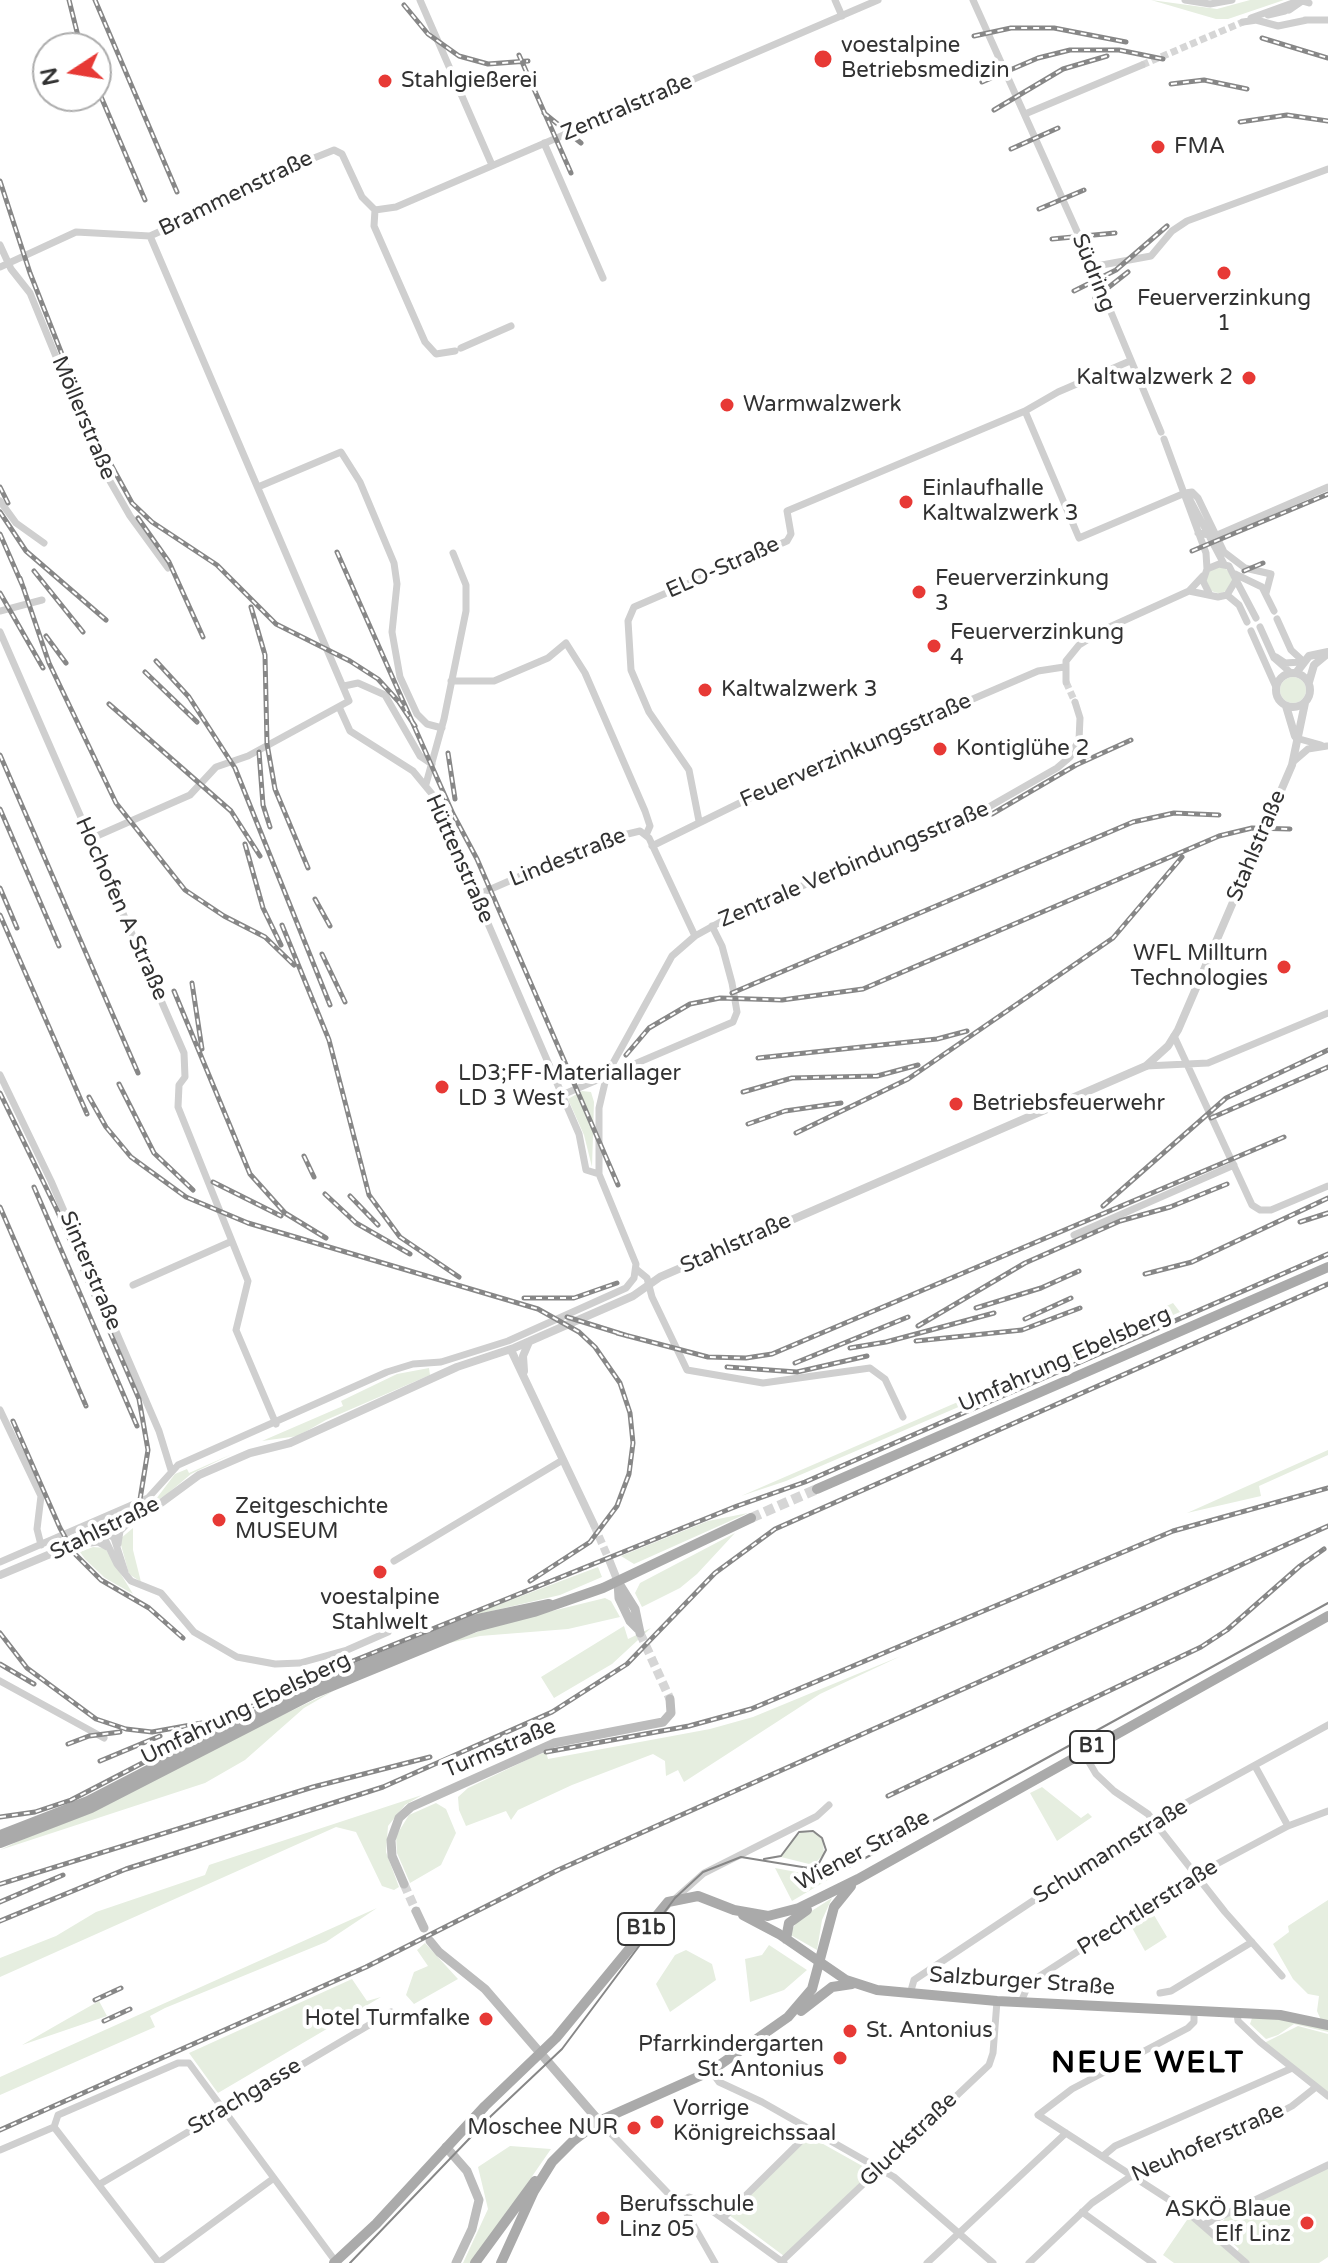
<!DOCTYPE html>
<html>
<head>
<meta charset="utf-8">
<style>
	body { margin:0 }
	#map { position:relative; width:1328px; height:2263px; overflow:hidden; background:#fff; font-family:"Varela Round",sans-serif }
	canvas { display:block }
	.north { position:absolute; left:32px; top:32px; width:80px; height:80px; box-sizing:border-box; background:#fff; border:2px solid #adadad; border-radius:50%; rotate:258deg; font-size:22px; font-weight:700; line-height:32px; text-align:center; color:#323232 }
	.north::after { content:''; display:block; margin:auto; width:28px; height:36px; background:#e73935; clip-path:polygon(50% 0,100% 100%,50% 72%,0 100%) }
</style>
</head>
<body>
<div id="map">
<canvas width="1328" height="2263"></canvas>
<div class="north">N</div>
</div>
<script>
const context = document.querySelector('canvas').getContext('2d');
context.lineJoin = 'round';
function fill(path, color) { context.fillStyle = color; context.fill(path, 'evenodd'); }
const toPath = rows => new Path2D(rows.map(r => 'M' + r).join(''));
function stroke(path, color, width, dash) { context.strokeStyle = color; context.lineWidth = width; context.lineCap = dash ? 'butt' : 'round'; context.setLineDash(dash || []); context.stroke(path); }
function write(font, color, halo, rows, align = 'center') {
  context.font = font + ' "Varela Round",sans-serif'; context.lineWidth = 8; context.setLineDash([]); context.textBaseline = 'middle'; context.strokeStyle = halo; context.fillStyle = color; for (const [text, x, y, turn = 0] of rows) {
    context.save(); context.translate(x, y); context.rotate((+turn || 0) * Math.PI / 180); context.textAlign = isNaN(turn) ? turn : align; if (halo) context.strokeText(text, 0, 0); context.fillText(text, 0, 0); context.restore();
  }
}
fill(toPath([
	[1151,0,1217,9,1250,0,1284,0,1228,19,1216,19],
	'1206 580a13 13 0 1 1 26 0a13 13 0 1 1-26 0Z',
	'1280 690a13 13 0 1 1 26 0a13 13 0 1 1-26 0Z',
	[582,1091,591,1092,594,1102,592,1167,584,1135,568,1099],
	[1173,1303,1180,1312,786,1481,741,1496,1050,1362],
	[429,1368,430,1375,326,1420,298,1436,262,1441,343,1406,341,1401,397,1374],
	[1328,1450,1328,1455,1259,1486,1261,1496,1187,1513],
	[232,1454,191,1474,166,1495,140,1510,156,1499,175,1474,187,1469,189,1473],
	[748,1513,634,1564,621,1556,708,1521],
	[133,1528,133,1550,141,1582,129,1574,121,1545,120,1539],
	[735,1533,697,1574,680,1588,642,1607,635,1593,640,1583],
	[93,1547,105,1548,133,1594,105,1578,85,1559,80,1552],
	[598,1567,602,1577,560,1595,466,1617],
	[605,1598,611,1601,620,1617,568,1629,480,1636,445,1644,499,1624],
	[624,1626,628,1639,651,1628,612,1664,554,1698,541,1677],
	[901,1656,820,1694,684,1782,678,1770,666,1776,665,1761,653,1754,572,1785,518,1810,511,1820,506,1811,466,1826,459,1810,458,1797,468,1788,535,1756,546,1752,548,1759,710,1729,753,1717],
	[335,1690,304,1708,245,1760,205,1783,0,1850],
	[1042,1787,1081,1818,1088,1813,1092,1817,1057,1841,1030,1793],
	[422,1795,405,1805,388,1826,386,1852,399,1887,394,1890,382,1886,356,1832,336,1827,0,1977,0,1958,56,1936,96,1912,205,1875,209,1865],
	[436,1803,446,1809,456,1833,441,1865,410,1883,397,1853,396,1836,409,1815],
	[802,1832,816,1833,823,1841,824,1854,813,1865,781,1857,793,1838],
	[775,1868,823,1877,831,1878,792,1901],
	[832,1898,822,1920,817,1950,789,1934,799,1919],
	[1328,1900,1328,2023,1321,2020,1317,2011,1319,1996,1308,1994,1293,1979,1273,1944,1289,1932,1288,1926],
	[377,1908,326,1942,165,2008,150,2016,155,2027,0,2095,0,2077],
	[1151,1910,1167,1937,1145,1951,1130,1924],
	[425,1943,458,1979,414,2004,406,1995,414,1972,428,1966,417,1950],
	[769,1945,807,1970,784,1990,750,2002,745,1959,762,1955],
	[686,1950,712,1964,716,1980,670,2012,656,1984,675,1955],
	[352,1979,367,2001,381,1997,218,2093,189,2053],
	[99,2001,107,2016,22,2045,69,2018],
	[1252,2018,1278,2018,1328,2029,1328,2032,1294,2024,1278,2035,1266,2039,1250,2024],
	[1298,2026,1328,2034,1328,2092,1264,2043],
	[809,2136,873,2172,784,2256,729,2215],
	[510,2146,551,2149,472,2263,463,2263,488,2209,478,2167],
	[1328,2168,1328,2257,1319,2263,1174,2263,1163,2255,1189,2217,1234,2255,1239,2249,1217,2229,1226,2217]
]), '#e6eee0');
stroke(toPath([
	[1142,65,1243,22],
	[1066,682,1075,702]
]), '#d6d6d6', 7, [7, 3.5]);
stroke(toPath([
	[594,1525,610,1562]
]), '#d6d6d6', 8, [8, 4]);
stroke(toPath([
	[640,1633,670,1699],
	[404,1884,416,1911]
]), '#d6d6d6', 9, [9, 4.5]);
stroke(toPath([
	[751,1518,817,1489]
]), '#d6d6d6', 10, [10, 5]);
stroke(toPath([
	[420,0,492,165],
	[835,0,842,16],
	[973,0,1080,238,1161,432],
	[1185,0,1210,4,1232,0],
	[1289,10,1302,1,1309,3],
	[1268,15,1285,11],
	[1251,18,1301,0],
	[1256,20,1278,26,1307,20],
	[1305,20,1328,20],
	[1243,22,1257,20],
	[1025,114,1142,65],
	[544,143,603,278],
	[375,210,396,207,878,0],
	[375,210,374,226,425,342,436,354,455,351],
	[0,245,11,269,30,293,99,462,130,516,168,568],
	[0,267,76,232,150,236,234,198,269,176,334,150,342,154,362,197,375,210],
	[1091,267,1151,256,1172,231,1187,221,1328,169],
	[461,348,511,326],
	[1025,411,1079,538,1185,493],
	[1164,439,1206,553,1207,569],
	[258,487,341,452,360,482,394,563,397,584,392,632,400,677,417,714,427,724,442,728],
	[1185,493,1192,492,1198,498,1224,552,1245,568,1271,574,1266,593],
	[1189,498,1224,564],
	[0,501,16,523,44,543],
	[1198,533,1215,536,1328,487],
	[1235,574,1262,587,1274,611],
	[1236,580,1256,618],
	[1189,591,1218,597,1227,595,1236,580,1229,566,1219,564,1207,569,1203,581,1209,593],
	[1227,595,1239,605,1247,622],
	[0,611,42,600],
	[1277,619,1291,650,1303,661],
	[1260,627,1274,658,1291,673],
	[1251,631,1276,687],
	[0,632,184,1053,185,1077,179,1085,178,1107,248,1281,236,1330,276,1424],
	[1276,657,1285,663,1301,662],
	[451,681,494,681,548,658,566,643,585,673,645,811,650,826,646,835],
	[1066,682,1066,661,1079,645,1103,630,1189,591,1203,576],
	[344,686,358,683,385,695,420,756,432,764],
	[340,709,350,731,413,771,432,794,579,1134,586,1170,599,1174],
	[1296,738,1321,745],
	[1294,761,1308,749,1327,746],
	[426,784,444,719,466,611,466,585,453,553],
	[699,821,689,770,649,712,631,670,628,621,634,607,787,541,791,534,787,511,1025,411,1058,392,1130,361],
	[90,839,190,795,216,767,248,756,349,701,150,236],
	[652,846,805,771,1038,671,1064,667],
	[475,896,603,840,640,831,649,838,695,936],
	[1174,1036,1252,1205,1260,1210,1271,1210,1328,1186],
	[1146,1066,1208,1063,1328,1013],
	[0,1075,51,1181,159,1431,171,1470],
	[562,1095,733,1022,737,1012,732,983,722,946,712,926],
	[1074,1235,1234,1165],
	[636,1269,647,1278,652,1297,687,1370,763,1383,870,1368,885,1379,903,1417],
	[133,1285,230,1242],
	[0,1410,41,1496,37,1529,41,1545],
	[106,1532,114,1538,125,1572],
	[102,1533,117,1564,131,1581,161,1593,194,1632,237,1657,275,1664,300,1663,347,1650,388,1632],
	[118,1544,120,1531,130,1521],
	[77,1545,98,1542,107,1547],
	[394,1561,561,1461],
	[0,1562,148,1498,178,1465,387,1372,413,1364,441,1362,508,1341,626,1288,634,1278,636,1264,599,1174,599,1108,607,1074,672,956,695,936,733,915,987,808,1057,768,1070,757,1079,740,1080,718,1075,702],
	[0,1681,104,1738],
	[1083,1752,1096,1774,1114,1791,1148,1814,1225,1912,1282,1976],
	[1255,1766,1288,1826],
	[677,1897,704,1873,817,1816,829,1805],
	[1160,1993,1171,1991,1252,1942],
	[910,1994,914,1980,1153,1821,1328,1725],
	[1021,2002,1029,1983,1196,1875,1288,1826,1328,1811],
	[1194,2012,1194,2022,1188,2028,1072,2089,1038,2115,1185,2210,1246,2263],
	[1237,2013,1238,2021,1260,2042,1328,2096],
	[711,2071,719,2082,762,2102,894,2177,993,2263],
	[599,2121,686,2212,715,2263],
	[54,2127,58,2115,178,2063,189,2063,336,2262],
	[54,2127,159,2263],
	[0,2150,54,2127],
	[1103,2156,1115,2146,1290,2069],
	[100,2184,391,2012],
	[679,2203,689,2197,697,2200,784,2263],
	[1082,2212,1153,2263],
	[724,2217,811,2131],
	[1205,2224,1328,2165],
	[782,2261,989,2065,993,2053,997,2001],
	[158,2263,274,2178],
	[927,2263,1066,2133],
	[1029,2263,1092,2203,1133,2175,1253,2127,1292,2106,1316,2087]
]), '#cfcfcf', 7);
stroke(toPath([
	'1276 690a17 17 0 1 1 34 0a17 17 0 1 1-34 0Z',
	[1296,673,1309,656,1328,652],
	[1309,682,1314,665,1326,655],
	[1286,706,1295,736],
	[511,1350,594,1525],
	[524,1371,523,1356,529,1342],
	[610,1562,618,1582],
	[0,1575,146,1514,199,1475,250,1453,290,1443,457,1367,514,1348,633,1296,660,1277,1146,1066,1168,1046,1178,1030,1292,765,1305,703]
]), '#cfcfcf', 8);
stroke(toPath([
	[618,1582,635,1609,640,1633],
	[618,1582,619,1598,630,1621,638,1629],
	[404,1884,392,1856,391,1840,399,1818,411,1807,554,1743,663,1722,671,1713,670,1699],
	[416,1911,424,1928],
	[430,1941,439,1952,485,1989,599,2121],
	[446,2147,467,2171,479,2200,472,2229,456,2263]
]), '#bcbcbc', 9);
stroke(toPath([
	[817,1489,1328,1267],
	[0,1835,88,1801,309,1687,473,1620,549,1604],
	[0,1843,91,1808,313,1694,476,1627,534,1612,603,1588,751,1518],
	[743,1915,779,1934,846,1980,877,1990,997,2001,1280,2015,1328,2025],
	[786,1939,789,1923,807,1910],
	[801,2011,832,1987,852,1984],
	[334,2263,376,2224,485,2106,556,2038,668,1902,698,1896,734,1910,768,1916,799,1908,858,1879,1328,1616],
	[475,2263,535,2181],
	[501,2263,534,2191,552,2162,573,2141,599,2121,711,2071,788,2017,812,1989,834,1907,851,1886]
]), '#aaa', 10);
stroke(toPath([
	[764,1859,781,1856,799,1832,813,1831,822,1838,826,1850,819,1863,806,1868],
	[350,2263,491,2116,562,2049,675,1898,703,1872,741,1857,827,1871,849,1867,1328,1603]
]), '#878787', 2);
const rail = toPath([
	[69,0,81,48],
	[95,0,177,192],
	[404,5,428,34,459,56,488,64,528,61],
	[974,36,1011,28,1054,28,1126,42],
	[1262,38,1328,58],
	[519,55,571,173],
	[982,82,1038,58,1070,50,1119,50,1163,59],
	[1171,84,1204,80,1247,89],
	[96,85,145,200],
	[994,110,1063,69,1107,56],
	[544,113,581,143],
	[1240,122,1287,115,1328,121],
	[1011,149,1058,128],
	[0,181,30,273,91,428,132,503,152,522,217,565,276,624,350,661,378,679,399,702,415,726],
	[1039,209,1084,190],
	[1052,239,1115,233],
	[1074,291,1116,270,1167,226],
	[1095,298,1128,272],
	[0,487,8,503],
	[0,512,26,551,106,620],
	[138,518,169,562,203,637],
	[0,534,24,589],
	[1192,551,1328,494],
	[337,552,453,814,477,859,618,1185],
	[34,571,83,632],
	[1244,571,1263,563],
	[20,578,49,663,116,803,185,890,224,916,265,937,294,965],
	[0,593,43,668],
	[251,607,265,655,267,744,275,789,308,868],
	[46,636,66,663],
	[156,661,189,697,235,768,330,1005],
	[145,672,197,722],
	[109,704,231,811,260,856],
	[259,752,263,805,270,827],
	[448,753,455,799],
	[0,755,138,1073],
	[0,809,59,946],
	[992,814,1076,765,1131,740],
	[245,844,263,908,281,945],
	[0,888,17,928],
	[315,899,330,926],
	[0,915,87,1114],
	[282,925,329,1040,369,1195,400,1237,459,1277],
	[322,954,345,1002],
	[192,983,202,1049],
	[174,991,250,1174,285,1213,326,1238],
	[732,993,1133,822,1174,813,1219,815],
	[626,1055,649,1028,690,1004,720,998,782,1000,863,989,1219,836,1252,828,1290,829],
	[758,1058,937,1039,967,1031],
	[119,1084,154,1153,193,1190],
	[743,1092,792,1078,877,1076,918,1065],
	[0,1093,57,1210,139,1399,148,1450,137,1518],
	[89,1097,106,1127,131,1157,186,1197,248,1223,538,1309,579,1332,595,1347,620,1383,630,1413,633,1443,629,1474,617,1506,590,1542,530,1581],
	[1211,1118,1328,1067],
	[748,1124,785,1111,841,1103],
	[796,1133,908,1079,1113,938,1182,857],
	[304,1156,314,1177],
	[213,1182,281,1216],
	[34,1187,137,1426],
	[325,1194,356,1223,410,1254],
	[350,1196,378,1225],
	[1103,1206,1226,1098,1328,1050],
	[0,1207,86,1406],
	[1300,1222,1328,1213],
	[1145,1274,1192,1262,1328,1198],
	[524,1298,574,1298,617,1283],
	[976,1308,1041,1288,1079,1271],
	[567,1317,628,1336],
	[1025,1319,1071,1298],
	[918,1326,1025,1263,1120,1221,1170,1207,1227,1184],
	[617,1333,708,1357,746,1358,772,1354,1284,1137],
	[916,1341,1022,1330,1080,1308],
	[850,1348,886,1342,994,1313],
	[795,1363,908,1317],
	[727,1367,797,1372,867,1356],
	[13,1421,60,1528,74,1553,101,1580,149,1608,183,1638],
	[0,1633,27,1668,96,1719,126,1729,152,1732,202,1723],
	[0,1664,34,1684],
	[68,1744,89,1736,120,1732],
	[546,1752,689,1726,751,1709,1173,1531,1328,1488],
	[100,1761,160,1736],
	[888,1796,1201,1647,1227,1630,1300,1566,1324,1549],
	[0,1817,35,1812,71,1800,268,1698,338,1667,737,1506,805,1482,1328,1254],
	[0,1884,313,1787,430,1757],
	[0,1902,63,1875],
	[0,1921,126,1869,383,1787,552,1712,627,1664,715,1573,775,1529,1328,1284],
	[95,2000,121,1988],
	[104,2021,130,2009],
	[0,2130,366,1967,558,1870,1328,1526]
]);
stroke(rail, '#878787', 5);
stroke(rail, '#fff', 2, [6]);
for (const [x, y, r, color] of [
	[823,59,10,"#e73935"],
	[385,81,8,"#e73935"],
	[1158,147,8,"#e73935"],
	[1224,273,8,"#e73935"],
	[1249,378,8,"#e73935"],
	[727,405,8,"#e73935"],
	[906,502,8,"#e73935"],
	[919,592,8,"#e73935"],
	[934,646,8,"#e73935"],
	[705,690,8,"#e73935"],
	[940,749,8,"#e73935"],
	[1284,967,8,"#e73935"],
	[442,1087,8,"#e73935"],
	[956,1104,8,"#e73935"],
	[219,1520,8,"#e73935"],
	[380,1572,8,"#e73935"],
	[486,2019,8,"#e73935"],
	[850,2031,8,"#e73935"],
	[840,2058,8,"#e73935"],
	[657,2122,8,"#e73935"],
	[634,2128,8,"#e73935"],
	[603,2218,8,"#e73935"],
	[1307,2223,8,"#e73935"]
]) { const dot = new Path2D(); dot.arc(x, y, r, 0, 2 * Math.PI); context.fillStyle = color; context.fill(dot); stroke(dot, '#fff', 3); }
for (const [x, y, w] of [
	[1092,1747,44],
	[646,1929,56]
]) { const box = new Path2D(); box.roundRect(x - w / 2, y - 16, w, 32, 6); context.fillStyle = '#fff'; context.fill(box); stroke(box, '#323232', 2); }
write('bold 20px', '#323232', null, [
	["B1",1092,1747],
	["B1b",646,1929]
]);
write('22px', '#323232', '#fff', [
	["voestalpine",841,46],
	["Betriebsmedizin",841,71],
	["Stahlgießerei",401,81],
	["FMA",1174,147],
	["Feuerverzinkung",1224,299,"center"],
	["1",1224,324,"center"],
	["Kaltwalzwerk 2",1233,378,"right"],
	["Warmwalzwerk",743,405],
	["Einlaufhalle",922,489],
	["Kaltwalzwerk 3",922,514],
	["Feuerverzinkung",935,579],
	["3",935,604],
	["Feuerverzinkung",950,633],
	["4",950,658],
	["Kaltwalzwerk 3",721,690],
	["Kontiglühe 2",956,749],
	["WFL Millturn",1268,954,"right"],
	["Technologies",1268,979,"right"],
	["LD3;FF-Materiallager",458,1074],
	["LD 3 West",458,1099],
	["Betriebsfeuerwehr",972,1104],
	["Zeitgeschichte",235,1507],
	["MUSEUM",235,1532],
	["voestalpine",380,1598,"center"],
	["Stahlwelt",380,1623,"center"],
	["Hotel Turmfalke",470,2019,"right"],
	["St. Antonius",866,2031],
	["Pfarrkindergarten",824,2045,"right"],
	["St. Antonius",824,2070,"right"],
	["Vorrige",673,2109],
	["Königreichssaal",673,2134],
	["Moschee NUR",618,2128,"right"],
	["Berufsschule",619,2205],
	["Linz 05",619,2230],
	["ASKÖ Blaue",1291,2210,"right"],
	["Elf Linz",1291,2235,"right"]
], 'left');
write('22px', '#323232', '#fff', [
	["Zentralstraße",627,108,-23],
	["Brammenstraße",236,194,-26],
	["Südring",1093,273,68],
	["Möllerstraße",83,418,67],
	["ELO-Straße",723,568,-24],
	["Feuerverzinkungsstraße",856,751,-24],
	["Stahlstraße",1257,846,-67],
	["Lindestraße",568,858,-22],
	["Hüttenstraße",459,859,66],
	["Zentrale Verbindungsstraße",854,865,-23],
	["Hochofen A Straße",121,909,66],
	["Stahlstraße",736,1244,-24],
	["Sinterstraße",90,1271,67],
	["Umfahrung Ebelsberg",1065,1360,-24],
	["Stahlstraße",105,1529,-26],
	["Umfahrung Ebelsberg",246,1709,-26],
	["Turmstraße",500,1749,-23],
	["Wiener Straße",863,1851,-28],
	["Schumannstraße",1111,1852,-32],
	["Prechtlerstraße",1148,1908,-32],
	["Salzburger Straße",1022,1982,4],
	["Strachgasse",245,2097,-31],
	["Gluckstraße",909,2140,-44],
	["Neuhoferstraße",1208,2143,-24]
]);
context.letterSpacing = '2px';
write('bold 30px', '#000', '#fff', [
	["NEUE WELT",1148,2064]
]);
context.letterSpacing = '0px';
</script>
</body>
</html>
